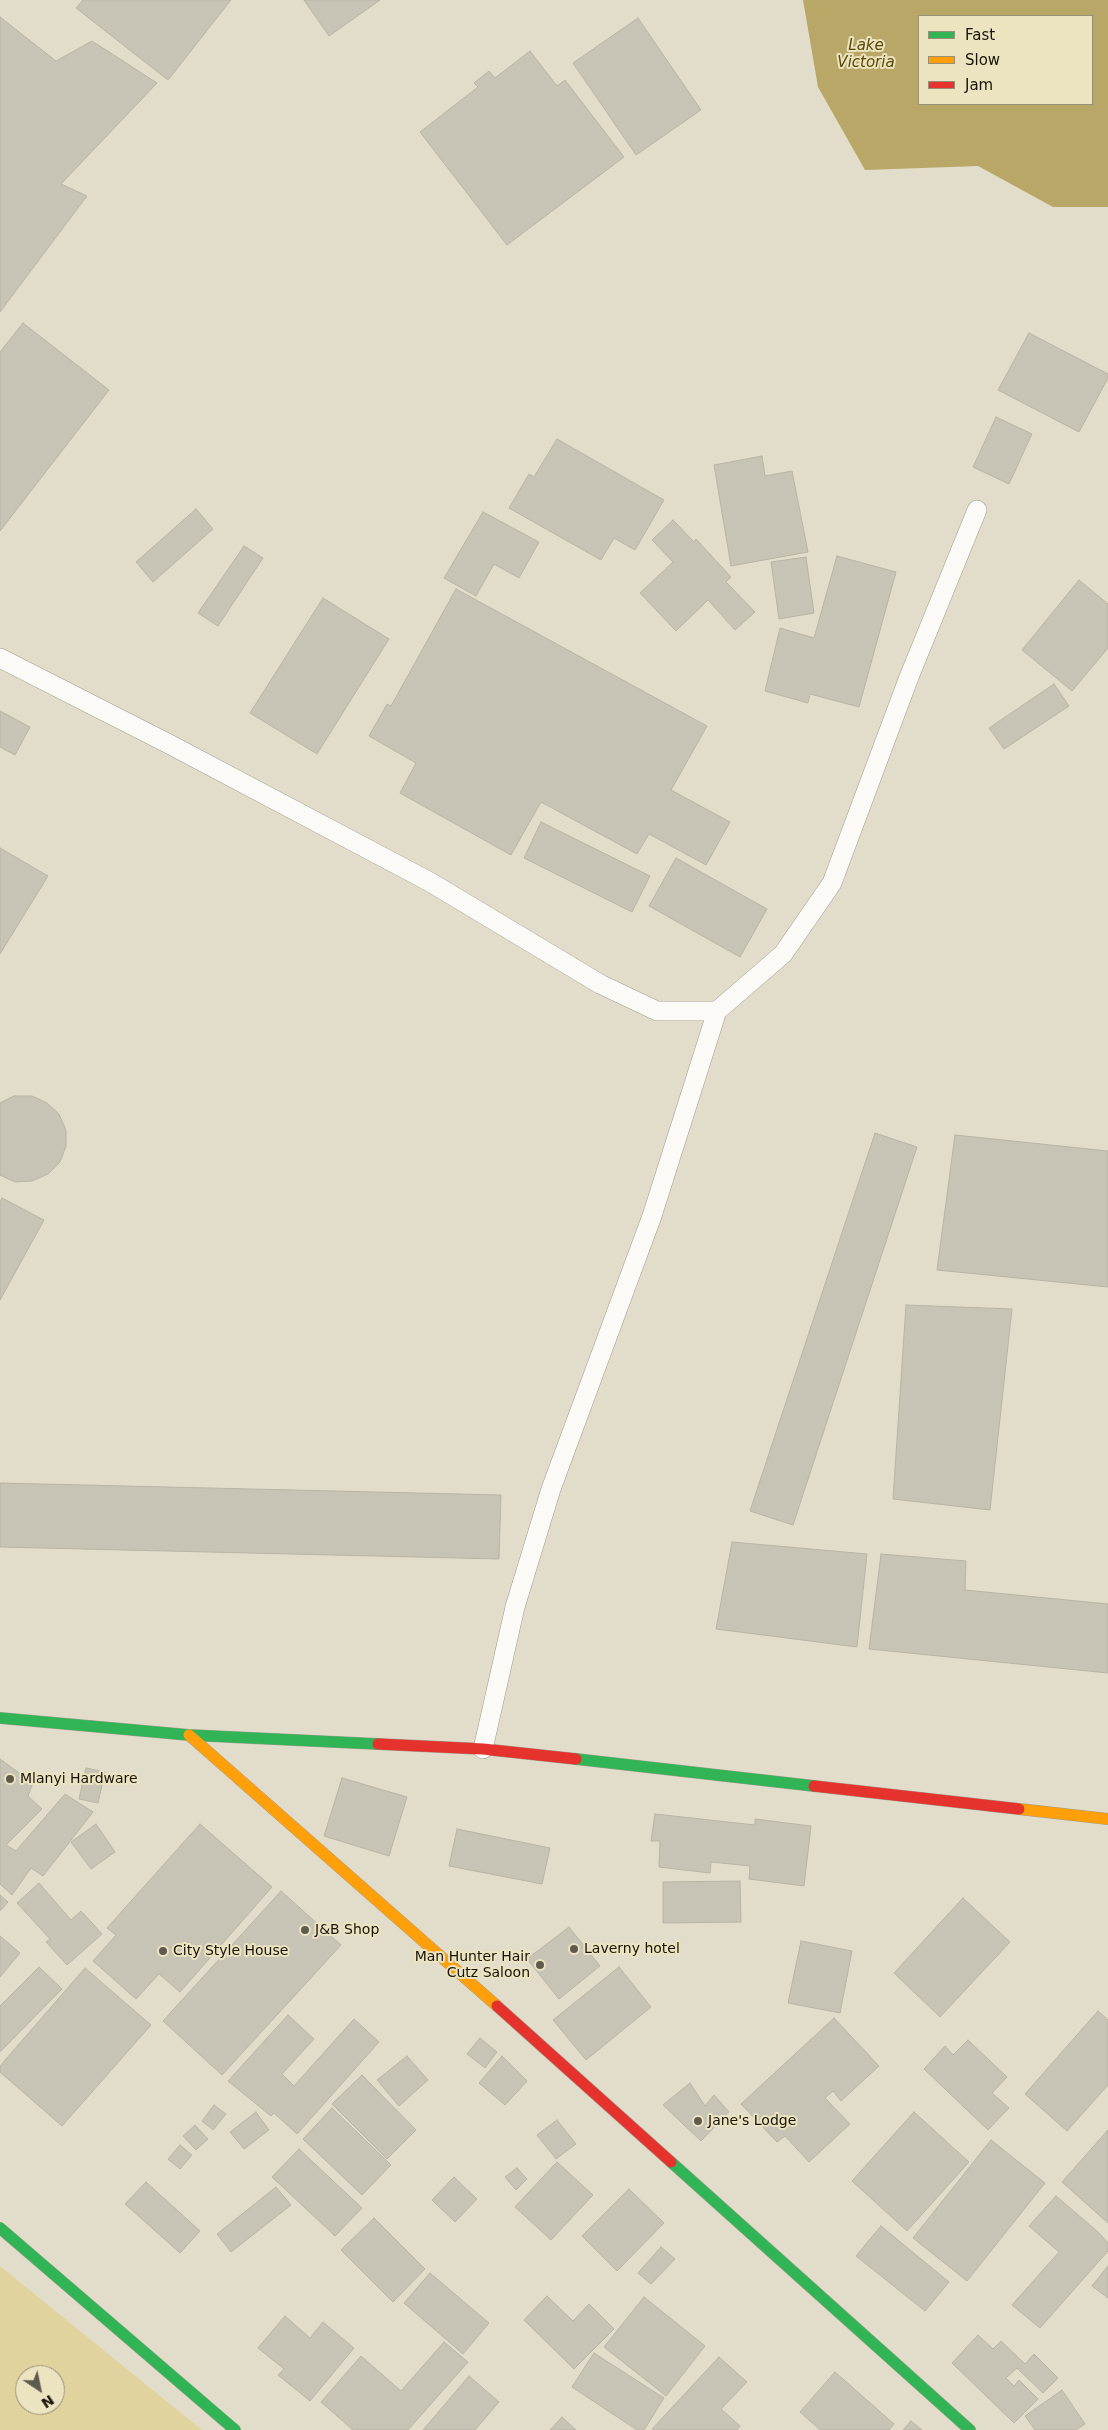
<!DOCTYPE html>
<html>
<head>
<meta charset="utf-8">
<style>
	body { margin:0 }
	#map { position:relative; width:1108px; height:2430px; overflow:hidden; background:#e2ddcb; font-family:"DejaVu Sans",sans-serif }
	canvas { display:block }
	.legend { position:absolute; left:918px; top:15px; width:175px; height:90px; box-sizing:border-box; background:#ece3c1; border:1px solid #979077; margin:0; padding:6px 9px; list-style:none; font-size:15px; color:#171308 }
	.legend li { display:flex; align-items:center; gap:10px; height:25px }
	.legend b { width:25px; border:1px solid #979077 }
	.north { position:absolute; left:15px; top:2365px; width:50px; height:50px; box-sizing:border-box; background:#ece3c1; border:1px solid #979077; border-radius:50%; rotate:146deg; font-size:14px; font-weight:700; line-height:20px; text-align:center; color:#171308 }
	.north::after { content:''; display:block; margin:auto; width:18px; height:22px; background:#5e5a4c; clip-path:polygon(50% 0,100% 100%,50% 72%,0 100%) }
</style>
</head>
<body>
<div id="map">
<canvas width="1108" height="2430"></canvas>
<ul class="legend">
<li><b style="height:6px;background:#30b455"></b>Fast</li>
<li><b style="height:6px;background:#ff9f0a"></b>Slow</li>
<li><b style="height:6px;background:#e5322d"></b>Jam</li>
</ul>
<div class="north">N</div>
</div>
<script>
const context = document.querySelector('canvas').getContext('2d');
context.lineJoin = 'round';
function fill(path, color) { context.fillStyle = color; context.fill(path, 'evenodd'); }
const toPath = rows => new Path2D(rows.map(r => 'M' + r).join(''));
function stroke(path, color, width, dash) { context.strokeStyle = color; context.lineWidth = width; context.lineCap = dash ? 'butt' : 'round'; context.setLineDash(dash || []); context.stroke(path); }
function write(font, color, halo, rows, align = 'center') {
  context.font = font + ' "DejaVu Sans",sans-serif'; context.lineWidth = 4; context.setLineDash([]); context.textBaseline = 'middle'; context.strokeStyle = halo; context.fillStyle = color; for (const [text, x, y, turn = 0] of rows) {
    context.save(); context.translate(x, y); context.rotate((+turn || 0) * Math.PI / 180); context.textAlign = isNaN(turn) ? turn : align; if (halo) context.strokeText(text, 0, 0); context.fillText(text, 0, 0); context.restore();
  }
}
fill(toPath([
	[0,2266,202,2430,0,2430],
	[25,2375,55,2375,55,2405,25,2405]
]), '#e1d39e');
fill(toPath([
	[803,0,1108,0,1108,207,1053,207,978,166,865,170,818,87],
	[919,16,1092,16,1092,104,919,104]
]), '#b8a767');
const building = toPath([
	[83,0,231,0,168,80,76,8,83,0],
	[304,0,380,0,329,36,304,0],
	[0,17,56,61,92,41,157,83,61,184,87,196,0,312,0,17],
	[638,18,701,110,636,155,573,63,638,18],
	[530,51,557,86,565,80,624,157,507,245,420,132,478,87,474,83,489,71,495,78,530,51],
	[23,323,109,390,0,531,0,352,23,323],
	[1029,333,1108,374,1108,378,1079,432,998,390,1029,333],
	[996,417,1032,434,1009,484,973,467,996,417],
	[557,439,664,500,635,550,614,538,601,560,509,508,529,474,534,477,557,439],
	[762,456,765,476,792,471,808,552,731,566,714,465,762,456],
	[196,509,213,529,153,582,136,562,196,509],
	[483,512,539,542,519,578,494,564,476,596,444,578,483,512],
	[673,520,694,542,696,539,731,577,726,582,755,612,735,630,708,600,676,631,640,593,673,562,652,540,673,520],
	[244,546,263,558,218,626,198,613,244,546],
	[837,556,896,572,859,707,810,694,808,703,765,691,780,628,814,638,837,556],
	[806,557,814,613,779,619,771,562,806,557],
	[1079,580,1108,604,1108,648,1072,691,1022,650,1079,580],
	[456,589,707,726,671,790,730,822,706,865,649,834,637,854,541,802,511,855,400,793,416,763,369,736,387,704,391,706,456,589],
	[323,598,389,639,317,754,250,713,323,598],
	[1054,684,1069,706,1004,749,989,728,1054,684],
	[0,711,30,727,15,755,0,747,0,711],
	[541,822,650,876,632,912,524,858,541,822],
	[0,848,48,876,0,954,0,848],
	[676,858,767,909,740,957,649,906,676,858],
	[14,1096,32,1096,47,1103,59,1114,66,1130,66,1146,60,1162,48,1174,32,1181,15,1182,0,1175,0,1103,14,1096],
	[875,1133,917,1147,793,1525,750,1511,875,1133],
	[955,1135,1108,1151,1108,1287,937,1270,955,1135],
	[2,1198,44,1220,0,1300,0,1202,2,1198],
	[906,1305,1012,1309,990,1510,893,1499,906,1305],
	[0,1483,501,1495,499,1559,0,1547,0,1483],
	[732,1542,867,1554,857,1647,716,1629,732,1542],
	[881,1554,966,1561,965,1590,1108,1604,1108,1673,869,1649,881,1554],
	[0,1759,33,1783,28,1796,42,1809,6,1845,16,1851,65,1794,93,1812,43,1876,31,1868,12,1895,0,1884,0,1759],
	[86,1768,105,1772,98,1803,79,1799,86,1768],
	[342,1778,407,1797,389,1856,324,1836,342,1778],
	[655,1814,755,1825,755,1819,811,1826,804,1886,749,1879,750,1866,711,1862,710,1873,659,1867,660,1841,651,1841,655,1814],
	[96,1824,115,1852,91,1869,71,1842,96,1824],
	[200,1824,272,1887,180,1992,159,1974,136,1999,93,1961,116,1935,107,1928,200,1824],
	[457,1829,550,1848,542,1884,449,1866,457,1829],
	[740,1881,741,1922,663,1923,663,1882,740,1881],
	[39,1883,71,1920,81,1911,102,1934,67,1965,46,1942,50,1939,17,1903,39,1883],
	[281,1891,341,1945,222,2075,163,2021,281,1891],
	[0,1895,8,1902,0,1911,0,1895],
	[963,1898,1010,1942,940,2017,894,1973,963,1898],
	[569,1927,600,1966,559,1999,527,1959,569,1927],
	[0,1936,20,1953,0,1977,0,1936],
	[801,1941,852,1951,840,2013,788,2003,801,1941],
	[39,1967,62,1989,0,2052,0,2006,39,1967],
	[619,1967,651,2007,586,2060,553,2020,619,1967],
	[85,1968,151,2025,62,2126,0,2072,0,2066,85,1968],
	[1098,2011,1108,2020,1108,2085,1067,2131,1025,2094,1098,2011],
	[288,2015,314,2039,282,2074,294,2086,354,2019,379,2042,297,2134,274,2113,271,2116,228,2081,288,2015],
	[834,2018,879,2066,841,2101,833,2091,825,2098,850,2124,809,2162,785,2136,777,2142,741,2104,834,2018],
	[480,2038,497,2052,485,2068,467,2054,480,2038],
	[968,2040,1007,2077,992,2093,1009,2108,988,2130,924,2069,945,2046,953,2055,968,2040],
	[407,2056,428,2080,399,2106,377,2080,407,2056],
	[502,2056,527,2081,505,2105,479,2083,502,2056],
	[362,2075,416,2130,387,2159,332,2104,362,2075],
	[690,2083,705,2106,714,2095,729,2112,701,2141,663,2105,690,2083],
	[214,2105,226,2114,213,2130,202,2121,214,2105],
	[332,2108,391,2165,362,2195,303,2139,332,2108],
	[256,2112,269,2130,244,2149,230,2132,256,2112],
	[914,2112,969,2162,907,2231,852,2181,914,2112],
	[557,2120,576,2144,556,2159,537,2135,557,2120],
	[195,2125,208,2139,196,2150,183,2136,195,2125],
	[1108,2130,1108,2223,1062,2182,1108,2130],
	[991,2140,1045,2183,967,2281,913,2238,991,2140],
	[180,2145,192,2155,180,2169,168,2159,180,2145],
	[299,2149,362,2208,335,2236,272,2177,299,2149],
	[557,2162,593,2195,551,2240,515,2207,557,2162],
	[517,2168,527,2179,516,2190,505,2177,517,2168],
	[454,2177,477,2199,455,2222,432,2200,454,2177],
	[146,2182,200,2231,180,2253,125,2204,146,2182],
	[276,2187,291,2205,231,2252,217,2234,276,2187],
	[629,2189,664,2223,617,2271,582,2236,629,2189],
	[1056,2196,1098,2232,1108,2243,1108,2251,1040,2328,1012,2305,1059,2252,1029,2226,1056,2196],
	[374,2218,425,2269,393,2302,341,2250,374,2218],
	[881,2226,949,2282,925,2311,856,2256,881,2226],
	[661,2247,675,2259,651,2284,638,2273,661,2247],
	[1108,2266,1108,2298,1092,2286,1108,2266],
	[430,2273,489,2323,463,2354,404,2303,430,2273],
	[547,2296,573,2321,589,2304,614,2329,574,2369,524,2320,547,2296],
	[644,2297,705,2346,666,2396,604,2347,644,2297],
	[285,2316,310,2338,323,2322,354,2348,310,2401,278,2375,284,2369,258,2348,285,2316],
	[978,2335,993,2349,1001,2341,1025,2364,1034,2354,1058,2378,1043,2393,1017,2368,1006,2378,1014,2386,1019,2380,1038,2399,1014,2423,952,2363,978,2335],
	[444,2342,468,2362,408,2430,353,2430,321,2402,361,2356,401,2391,444,2342],
	[594,2353,664,2398,644,2430,637,2430,572,2387,594,2353],
	[719,2357,747,2382,721,2409,740,2426,737,2430,654,2430,652,2429,719,2357],
	[835,2372,894,2424,889,2430,820,2430,800,2412,835,2372],
	[469,2376,499,2402,475,2430,423,2430,469,2376],
	[1062,2390,1085,2424,1076,2430,1035,2430,1025,2416,1062,2390],
	[562,2417,576,2430,550,2430,562,2417],
	[911,2421,922,2430,903,2430,911,2421]
]);
fill(building, '#c7c4b5');
stroke(building, '#b8b4a5', 1);
const lane = toPath([
	[0,658,169,744,430,882,600,984,657,1011,717,1011,783,954,832,883,909,677,977,510],
	[483,1749,515,1607,551,1489,652,1216,717,1011]
]);
const fast = toPath([
	[0,1718,189,1735,378,1744],
	[576,1759,814,1786],
	[671,2162,970,2430],
	[0,2228,235,2430]
]);
const slow = toPath([
	[189,1735,497,2006],
	[1019,1809,1108,1819]
]);
const jam = toPath([
	[378,1744,483,1749,576,1759],
	[814,1786,1019,1809],
	[497,2006,671,2162]
]);
stroke(lane, '#a09d8e', 20);
stroke(fast, '#a09d8e', 12);
stroke(slow, '#a09d8e', 12);
stroke(jam, '#a09d8e', 12);
stroke(lane, '#fbfaf7', 19);
stroke(fast, '#30b455', 11);
stroke(slow, '#ff9f0a', 11);
stroke(jam, '#e5322d', 11);
for (const [x, y, r, color] of [
	[10,1779,5,"#5e5a4c"],
	[305,1930,5,"#5e5a4c"],
	[574,1949,5,"#5e5a4c"],
	[163,1951,5,"#5e5a4c"],
	[540,1965,5,"#5e5a4c"],
	[698,2121,5,"#5e5a4c"]
]) { const dot = new Path2D(); dot.arc(x, y, r, 0, 2 * Math.PI); context.fillStyle = color; context.fill(dot); stroke(dot, '#ece3c1', 2); }
write('14px', '#171308', '#ece3c1', [
	["Mlanyi Hardware",20,1779],
	["J&B Shop",315,1930],
	["Laverny hotel",584,1949],
	["City Style House",173,1951],
	["Man Hunter Hair",530,1957,"right"],
	["Cutz Saloon",530,1973,"right"],
	["Jane's Lodge",708,2121]
], 'left');
write('italic 15px', '#584904', '#ece3c1', [
	["Lake",866,46],
	["Victoria",866,63]
]);
</script>
</body>
</html>
